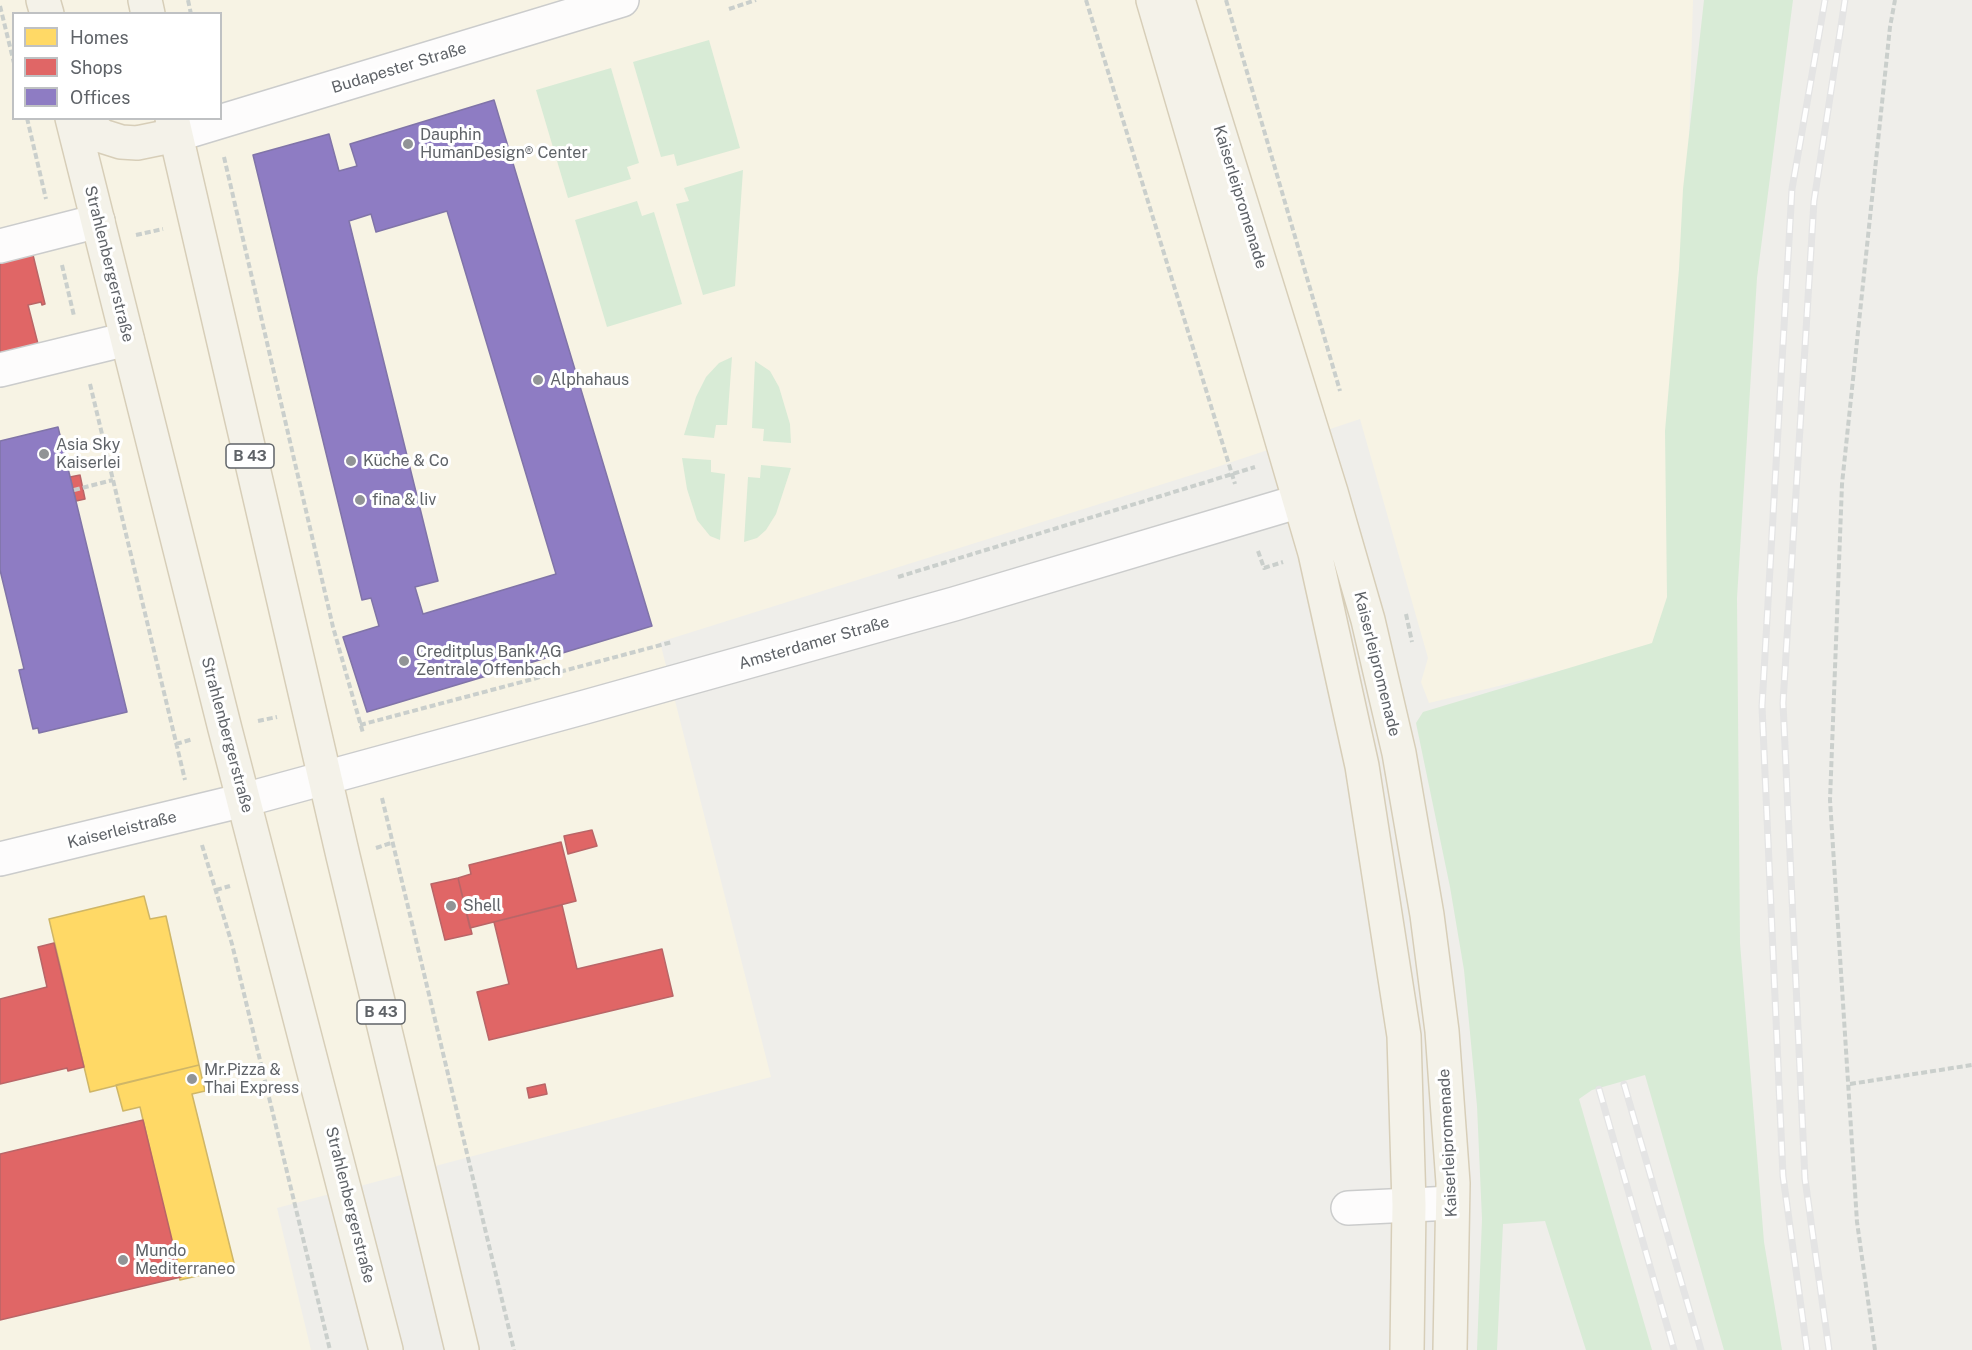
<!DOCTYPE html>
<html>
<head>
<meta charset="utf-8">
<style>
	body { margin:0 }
	#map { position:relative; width:1972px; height:1350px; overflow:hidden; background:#efeeea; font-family:"Public Sans",sans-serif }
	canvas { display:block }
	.legend { position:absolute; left:12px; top:12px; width:210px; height:108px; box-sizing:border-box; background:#fff; border:2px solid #bfc1c3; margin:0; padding:8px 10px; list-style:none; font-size:18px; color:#5f6368 }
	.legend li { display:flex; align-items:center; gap:12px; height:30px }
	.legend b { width:30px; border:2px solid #bfc1c3 }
</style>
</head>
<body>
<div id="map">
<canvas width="1972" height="1350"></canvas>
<ul class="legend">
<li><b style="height:16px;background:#ffd966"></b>Homes</li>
<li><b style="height:16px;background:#e06666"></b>Shops</li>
<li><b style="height:16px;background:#8e7cc3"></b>Offices</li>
</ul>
</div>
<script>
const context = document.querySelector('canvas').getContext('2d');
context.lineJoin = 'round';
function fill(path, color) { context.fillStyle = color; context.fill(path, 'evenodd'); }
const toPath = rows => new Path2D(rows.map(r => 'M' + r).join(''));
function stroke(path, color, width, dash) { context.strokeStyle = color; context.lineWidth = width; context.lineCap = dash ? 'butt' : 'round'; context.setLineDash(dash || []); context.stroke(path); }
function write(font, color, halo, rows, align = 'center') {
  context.font = font + ' "Public Sans",sans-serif'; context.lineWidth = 6; context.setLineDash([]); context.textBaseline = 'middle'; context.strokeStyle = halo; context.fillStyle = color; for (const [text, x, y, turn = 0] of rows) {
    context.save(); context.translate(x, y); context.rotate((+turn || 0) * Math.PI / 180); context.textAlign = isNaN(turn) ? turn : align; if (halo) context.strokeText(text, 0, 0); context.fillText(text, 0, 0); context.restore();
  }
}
fill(toPath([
	[0,0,1693,0,1674,643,1429,703,1421,682,1428,658,1360,419,1214,468,660,642,771,1077,277,1208,311,1350,0,1350],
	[14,14,220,14,220,118,14,118]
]), '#f7f3e4');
fill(toPath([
	[1704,0,1793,0,1757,278,1737,598,1740,943,1764,1242,1782,1350,1724,1350,1645,1075,1592,1090,1579,1099,1652,1350,1586,1350,1545,1221,1503,1224,1497,1350,1477,1350,1482,1219,1477,1106,1464,970,1450,887,1416,723,1423,712,1652,643,1667,597,1665,431,1679,269,1683,189],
	[709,40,740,148,677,166,674,154,661,157,633,62],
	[611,68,639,163,627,167,631,179,568,198,536,90],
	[743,170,735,286,703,295,676,204,689,201,684,188],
	[637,201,642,216,654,212,682,304,607,327,575,220],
	[732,357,727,425,716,425,714,438,684,435,696,397,706,377,719,363],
	[755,361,770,371,779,387,790,424,791,443,763,441,764,429,752,428],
	[682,458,711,460,711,472,725,474,720,540,710,536,697,520,687,489],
	[761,465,791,468,776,514,766,530,757,538,744,542,748,477,760,478]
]), '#d8ebd6');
const homes = toPath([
	[144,896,150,919,166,916,199,1065,90,1092,49,919,144,896],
	[199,1065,205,1091,192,1094,235,1267,180,1280,140,1107,123,1111,116,1085,199,1065]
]);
fill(homes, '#ffd966');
stroke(homes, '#cfb667', 1.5);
const shops = toPath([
	[33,255,45,304,42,305,41,302,28,305,38,344,0,354,0,263,33,255],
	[80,475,85,499,76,501,70,477,80,475],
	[592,830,597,846,568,854,564,836,592,830],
	[561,842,576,901,470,928,458,878,471,874,469,865,561,842],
	[458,878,472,934,445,940,431,884,458,878],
	[562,905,577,969,662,949,673,996,489,1040,477,992,509,984,494,922,562,905],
	[54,943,84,1067,68,1071,67,1068,0,1084,0,999,47,987,38,947,54,943],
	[545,1084,547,1094,529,1098,527,1088,545,1084],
	[143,1120,181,1277,0,1320,0,1154,143,1120]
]);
fill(shops, '#e06666');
stroke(shops, '#b96567', 1.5);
const offices = toPath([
	[494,100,652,626,367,712,343,637,379,626,371,598,362,600,253,155,329,134,339,171,357,166,350,144,494,100],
	[447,211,556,574,423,614,415,587,438,581,349,221,371,214,376,232,447,211],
	[58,427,127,712,39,733,38,728,33,729,19,670,24,669,0,570,0,441,58,427]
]);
fill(offices, '#8e7cc3');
stroke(offices, '#8074a8', 1.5);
const minor = toPath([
	[176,135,622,0],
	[0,246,98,221],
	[0,370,127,339],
	[0,859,244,800,585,707,954,604,1300,501],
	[1348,1208,1452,1203]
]);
const major = toPath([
	[43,0,47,14],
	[145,0,148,14],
	[1153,0,1315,553,1362,766,1404,1036,1409,1205,1407,1350],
	[1178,0,1331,492,1368,620,1399,753,1427,915,1442,1031,1453,1183,1450,1350],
	[72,118,225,729,386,1350],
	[80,118,102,136,121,142,137,143,176,135],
	[172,118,343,856,462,1350]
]);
stroke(minor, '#cbcccc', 36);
stroke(major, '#d7ceb8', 36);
stroke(toPath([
	[188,0,191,14],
	[1086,0,1235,484],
	[1226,0,1340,391],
	[0,6,14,63],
	[729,9,756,0],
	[27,118,46,199],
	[224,157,333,627,363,733],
	[136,235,163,229],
	[62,265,74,316],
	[90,384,185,780],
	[74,490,113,480],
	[1258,551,1264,568,1283,562],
	[898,577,1255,467],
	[1406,614,1412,642],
	[258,721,277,717],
	[360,725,672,642],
	[176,744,193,739],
	[382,798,514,1350],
	[202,845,232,944,330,1350],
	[376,848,391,843],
	[216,890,230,886],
	[1850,1084,1972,1065],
	[1875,1350,1857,1222,1830,800,1842,484,1890,27,1895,0]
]), '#cacfcc', 4, [6, 3]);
stroke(minor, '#fdfcfc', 33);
stroke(major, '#f4f2e9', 33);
const rail = toPath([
	[1624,1084,1701,1350],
	[1599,1089,1674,1350],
	[1807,1350,1783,1176,1762,706,1792,189,1825,0],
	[1829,1350,1805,1179,1783,703,1814,201,1845,0]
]);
stroke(rail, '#e4e4e4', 7);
stroke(rail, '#fff', 4.5, [14]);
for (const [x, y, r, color] of [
	[408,144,6,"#919496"],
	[538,380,6,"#919496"],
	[44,454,6,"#919496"],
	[351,461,6,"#919496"],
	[360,500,6,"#919496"],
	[404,661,6,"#919496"],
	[451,906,6,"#919496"],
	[192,1079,6,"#919496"],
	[123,1260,6,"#919496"]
]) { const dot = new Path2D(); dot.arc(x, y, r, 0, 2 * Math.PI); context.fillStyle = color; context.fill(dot); stroke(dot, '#fff', 2); }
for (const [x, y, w] of [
	[250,456,48],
	[381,1012,48]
]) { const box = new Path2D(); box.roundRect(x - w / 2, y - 12, w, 24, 4.5); context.fillStyle = '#fff'; context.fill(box); stroke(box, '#5f6368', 1.5); }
write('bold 15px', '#5f6368', null, [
	["B 43",250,456],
	["B 43",381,1012]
]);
write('16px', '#5f6368', '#fff', [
	["Budapester Straße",399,68,-17],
	["Kaiserleipromenade",1240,197,73],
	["Strahlenbergerstraße",109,264,76],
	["Amsterdamer Straße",814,643,-16],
	["Kaiserleipromenade",1377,664,76],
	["Strahlenbergerstraße",227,735,75],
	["Kaiserleistraße",122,830,-14],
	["Kaiserleipromenade",1448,1143,-93],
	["Strahlenbergerstraße",350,1205,76]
]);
write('16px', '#5f6368', '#fff', [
	["Dauphin",420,135],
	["HumanDesign® Center",420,153],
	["Alphahaus",550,380],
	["Asia Sky",56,445],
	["Kaiserlei",56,463],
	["Küche & Co",363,461],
	["fina & liv",372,500],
	["Creditplus Bank AG",416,652],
	["Zentrale Offenbach",416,670],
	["Shell",463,906],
	["Mr.Pizza &",204,1070],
	["Thai Express",204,1088],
	["Mundo",135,1251],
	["Mediterraneo",135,1269]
], 'left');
</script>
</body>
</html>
